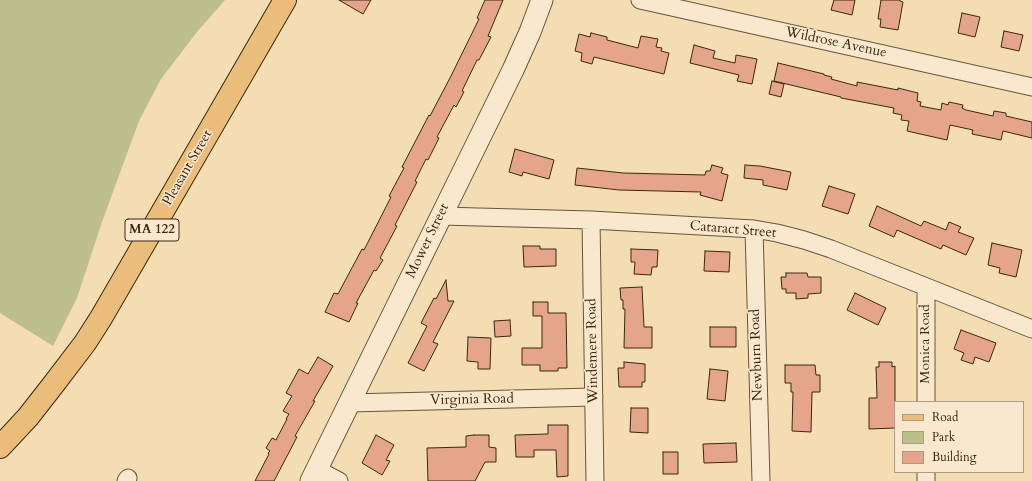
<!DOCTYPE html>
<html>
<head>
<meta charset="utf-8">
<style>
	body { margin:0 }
	#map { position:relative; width:1032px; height:481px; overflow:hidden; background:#f4dcb3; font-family:Cardo,serif }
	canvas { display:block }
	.legend { position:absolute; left:894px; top:401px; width:130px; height:72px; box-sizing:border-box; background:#f8e8ce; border:1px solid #ac9c81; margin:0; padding:5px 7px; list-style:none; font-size:12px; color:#3b290e }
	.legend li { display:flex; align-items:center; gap:8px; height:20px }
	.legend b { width:20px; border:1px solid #ac9c81 }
</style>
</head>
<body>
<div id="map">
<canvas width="1032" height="481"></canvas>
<ul class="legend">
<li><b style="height:5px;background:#eabe7a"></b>Road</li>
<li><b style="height:11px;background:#bec08b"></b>Park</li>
<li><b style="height:11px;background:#e4a58b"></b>Building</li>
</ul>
</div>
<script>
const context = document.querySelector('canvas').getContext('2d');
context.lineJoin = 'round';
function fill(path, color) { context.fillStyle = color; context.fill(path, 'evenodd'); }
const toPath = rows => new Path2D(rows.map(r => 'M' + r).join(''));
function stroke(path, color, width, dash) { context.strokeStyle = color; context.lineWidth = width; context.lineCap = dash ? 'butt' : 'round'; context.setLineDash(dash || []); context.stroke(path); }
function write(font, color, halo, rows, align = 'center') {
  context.font = font + ' Cardo,serif'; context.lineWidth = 3; context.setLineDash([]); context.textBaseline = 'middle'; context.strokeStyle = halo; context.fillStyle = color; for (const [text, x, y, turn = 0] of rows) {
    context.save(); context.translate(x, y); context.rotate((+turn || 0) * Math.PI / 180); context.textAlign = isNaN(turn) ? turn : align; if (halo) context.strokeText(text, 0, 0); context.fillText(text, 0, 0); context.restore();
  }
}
fill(toPath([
	[0,0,225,0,197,32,161,79,139,121,102,222,77,298,53,346,0,313]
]), '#bec08b');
const building = toPath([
	[339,0,371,0,363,14,339,0],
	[485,0,503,0,488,36,491,37,479,60,477,60,462,91,464,92,456,107,454,105,437,137,439,138,428,160,426,159,415,181,417,182,395,225,397,226,380,258,383,260,376,271,374,270,356,303,358,303,349,322,325,312,334,293,338,294,362,249,364,250,391,197,389,196,404,168,402,167,429,115,430,116,451,76,479,19,477,18,485,0],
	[834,0,855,0,852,15,831,10,834,0],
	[881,0,900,0,900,1,903,2,898,30,880,27,881,19,878,19,881,0],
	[962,13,980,17,975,37,958,33,962,13],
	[1004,31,1023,35,1019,51,1001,47,1004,31],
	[591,33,607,37,607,40,638,48,641,36,658,39,656,47,662,48,661,51,669,53,664,74,594,57,592,64,581,61,582,53,575,51,579,34,590,37,591,33],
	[694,45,715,51,713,58,735,63,736,55,757,59,752,84,737,81,739,75,690,63,694,45],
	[778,63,824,74,824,75,832,77,831,79,857,86,857,82,898,90,898,88,918,93,917,101,921,102,920,106,941,110,942,103,948,105,949,102,963,105,962,108,966,110,993,116,994,111,1006,113,1006,116,1032,122,1032,138,1003,131,1001,140,972,134,973,130,950,125,947,140,907,131,909,121,901,120,902,115,893,113,894,108,841,98,841,97,774,81,778,63],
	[772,81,784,84,781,97,769,94,772,81],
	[515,149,554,160,549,179,523,172,522,176,509,172,515,149],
	[712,165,723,168,721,173,728,175,722,201,700,195,701,192,619,190,575,185,577,168,623,173,705,175,706,171,710,171,712,165],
	[745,165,760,166,791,172,787,190,763,185,763,180,744,178,745,165],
	[829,186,855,194,848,214,822,206,829,186],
	[877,206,921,226,924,221,946,230,949,222,961,227,958,232,974,238,966,255,943,245,941,249,897,230,894,237,869,226,877,206],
	[992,243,1022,250,1016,277,999,273,1000,268,988,265,992,243],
	[523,246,540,246,540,249,556,249,556,266,524,267,523,246],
	[631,249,658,250,657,267,652,267,651,275,634,274,635,262,631,262,631,249],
	[705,251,730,252,729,272,704,271,705,251],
	[786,273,807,273,808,277,821,277,821,293,808,294,808,298,796,299,796,293,786,293,786,289,782,289,781,277,786,277,786,273],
	[446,280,448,301,454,301,433,342,438,344,424,371,408,363,427,326,421,323,434,298,436,299,446,280],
	[642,287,644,327,652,327,652,348,624,348,625,309,623,309,623,300,621,300,620,288,642,287],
	[855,293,886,308,878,325,847,310,855,293],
	[533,302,548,302,548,313,566,313,567,368,558,368,558,371,540,371,540,365,522,365,522,348,542,348,542,316,533,316,533,302],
	[510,320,511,336,495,337,494,321,510,320],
	[710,327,736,327,736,347,710,347,710,327],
	[961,330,996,343,989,362,975,357,973,364,961,360,964,353,954,349,961,330],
	[468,337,491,338,490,369,478,369,478,362,467,361,468,337],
	[318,357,333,366,313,401,315,401,295,436,297,437,274,481,255,481,269,454,268,453,270,451,266,448,272,438,276,440,287,419,286,419,289,414,283,411,292,396,286,393,299,369,308,374,318,357],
	[624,362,645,364,645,382,642,382,642,387,619,387,618,368,624,368,624,362],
	[879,362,892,362,892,367,895,366,895,428,869,429,869,398,877,398,876,367,879,367,879,362],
	[785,365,815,365,816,375,820,375,820,392,812,392,811,432,792,431,793,392,791,392,791,383,785,383,785,365],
	[710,369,728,371,725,401,707,399,710,369],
	[631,408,648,408,648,433,630,432,631,408],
	[548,425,568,425,568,476,557,477,556,450,534,450,534,457,516,457,515,435,548,434,548,425],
	[376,435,394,445,386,460,390,461,382,475,362,463,376,435],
	[474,435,489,435,489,447,496,448,496,462,485,462,475,481,428,481,427,448,466,447,466,436,474,435],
	[736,443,737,462,704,463,703,444,736,443],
	[663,452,678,452,678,474,663,474,663,452]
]);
fill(building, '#e4a58b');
stroke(building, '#3b290e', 1);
const minor = toPath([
	[640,0,1032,87],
	[441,216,591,220,754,229,777,233,804,240,831,249,1032,329],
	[591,220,595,481],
	[754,229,761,481],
	[926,402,926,287],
	[349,403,594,397],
	[316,469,339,481],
	[126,481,128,478],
	[926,481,926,472]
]);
const tertiary = toPath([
	[311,481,513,70,530,32,542,0]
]);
const primary = toPath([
	[0,447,28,417,53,385,85,343,101,318,285,0]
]);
stroke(minor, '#695637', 19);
stroke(tertiary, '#695637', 23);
stroke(primary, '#3b290e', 24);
stroke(minor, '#f8e8ce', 17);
stroke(tertiary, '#f8e8ce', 21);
stroke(primary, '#eabe7a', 22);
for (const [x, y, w] of [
	[152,230,54]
]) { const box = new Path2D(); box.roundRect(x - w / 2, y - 11, w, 22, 3); context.fillStyle = '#f8e8ce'; context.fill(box); stroke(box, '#3b290e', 1); }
write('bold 13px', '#3b290e', null, [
	["MA 122",152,230]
]);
write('14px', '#3b290e', '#f8e8ce', [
	["Wildrose Avenue",836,43,12],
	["Pleasant Street",188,168,-60],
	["Cataract Street",733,230,5],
	["Mower Street",428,241,-64],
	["Monica Road",926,344,-90],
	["Windemere Road",593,351,-91],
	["Newburn Road",757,355,-92],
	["Virginia Road",472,400,-1]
]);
</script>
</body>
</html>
